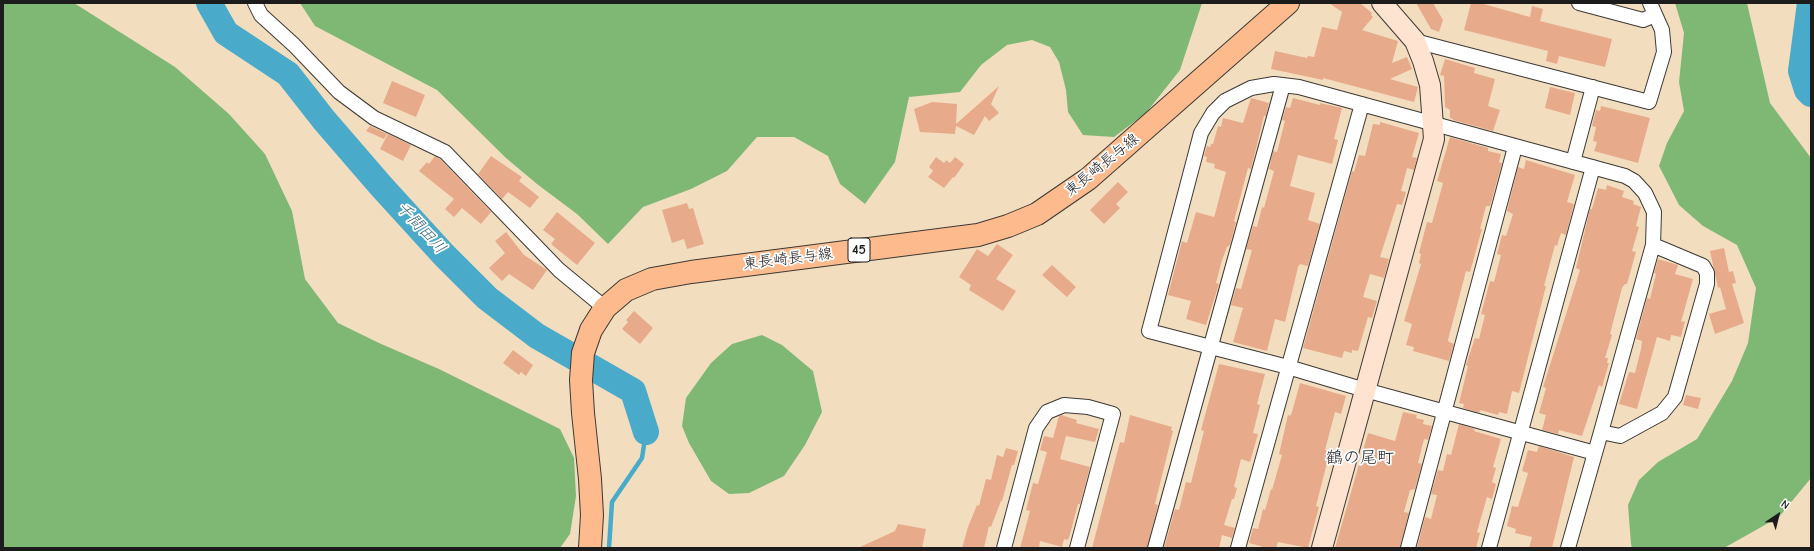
<!DOCTYPE html>
<html>
<head>
<meta charset="utf-8">
<style>
	body { margin:0 }
	#map { position:relative; width:1814px; height:551px; overflow:hidden; background:#f3ddbf; font-family:"Comic Neue",sans-serif }
	canvas { display:block }
	.frame { position:absolute; inset:0; border:4px solid #1c1c1c; pointer-events:none }
	.north { position:absolute; left:1758px; top:495px; width:40px; height:40px; -webkit-text-stroke:3px #fff; paint-order:stroke; rotate:35deg; font-size:11px; font-weight:700; line-height:16px; text-align:center; color:#1c1c1c }
	.north::after { content:''; display:block; margin:auto; width:14px; height:18px; background:#1c1c1c; clip-path:polygon(50% 0,100% 100%,50% 72%,0 100%) }
</style>
</head>
<body>
<div id="map">
<canvas width="1814" height="551"></canvas>
<div class="frame"></div>
<div class="north">N</div>
</div>
<script>
const context = document.querySelector('canvas').getContext('2d');
context.lineJoin = 'round';
function fill(path, color) { context.fillStyle = color; context.fill(path, 'evenodd'); }
const toPath = rows => new Path2D(rows.map(r => 'M' + r).join(''));
function stroke(path, color, width, dash) { context.strokeStyle = color; context.lineWidth = width; context.lineCap = dash ? 'butt' : 'round'; context.setLineDash(dash || []); context.stroke(path); }
function write(font, color, halo, rows, align = 'center') {
  context.font = font + ' "Comic Neue","Klee One",sans-serif'; context.lineWidth = 3.5; context.setLineDash([]); context.textBaseline = 'middle'; context.strokeStyle = halo; context.fillStyle = color; for (const [text, x, y, turn = 0] of rows) {
    context.save(); context.translate(x, y); context.rotate((+turn || 0) * Math.PI / 180); context.textAlign = isNaN(turn) ? turn : align; if (halo) context.strokeText(text, 0, 0); context.fillText(text, 0, 0); context.restore();
  }
}
fill(toPath([
	[3,3,74,3,175,67,229,114,265,154,292,211,305,279,338,323,379,343,439,369,560,429,574,458,576,496,570,534,560,548,3,548],
	[300,3,1202,3,1180,70,1146,113,1114,137,1083,135,1068,112,1066,90,1059,62,1050,47,1032,40,1007,45,981,65,960,92,909,97,895,162,865,204,840,184,828,156,794,137,757,137,727,171,691,189,643,207,608,244,577,214,537,184,506,158,437,90,315,26],
	[1675,3,1747,3,1770,103,1811,158,1811,478,1779,517,1724,548,1632,548,1631,544,1628,505,1639,480,1658,462,1697,439,1732,381,1748,343,1756,288,1737,245,1703,226,1679,205,1659,166,1667,143,1684,111,1679,82,1684,33],
	[762,335,782,345,813,371,822,412,805,445,784,476,749,493,729,494,711,481,689,443,682,426,686,398,711,363,732,344]
]), '#7fb875');
stroke(toPath([
	[609,548,612,502,642,458,646,432]
]), '#4aaac9', 4.5);
stroke(toPath([
	[209,3,226,33,288,74,324,120,381,186,444,255,487,298,537,336,633,391,646,432],
	[1810,3,1801,71,1807,90,1811,94]
]), '#4aaac9', 26);
fill(toPath([
	[1329,3,1360,3,1372,13,1371,15,1373,17,1362,30,1398,41,1392,63,1407,57,1412,69,1390,79,1418,87,1414,102,1323,78,1323,80,1271,69,1275,51,1307,58,1308,56,1314,57,1322,27,1337,30,1342,12],
	[1416,3,1433,3,1443,20,1439,32,1431,29],
	[1471,3,1480,3,1530,17,1532,6,1543,9,1540,21,1612,39,1605,67,1559,56,1557,64,1546,61,1548,51,1464,30],
	[1445,59,1475,68,1474,73,1495,79,1488,106,1500,110,1493,131,1453,120,1453,119,1450,118,1450,110,1445,107,1444,76,1440,75],
	[392,81,425,95,416,117,383,103],
	[999,86,991,104,999,113,989,121,985,116,974,135,956,126,955,134,920,132,914,109,932,102,957,104,956,124],
	[1550,87,1575,93,1570,115,1545,108],
	[1251,98,1269,103,1266,116,1264,116,1252,165,1251,169,1248,168,1234,221,1236,222,1230,245,1227,247,1222,260,1216,283,1219,284,1206,325,1186,319,1191,301,1168,295,1182,241,1187,243,1196,212,1214,217,1215,214,1226,172,1214,168,1215,164,1206,162,1207,157,1204,156,1207,146,1210,147,1211,144,1213,144,1218,126,1221,127,1223,118,1243,123],
	[1293,98,1320,105,1320,103,1342,108,1334,139,1338,140,1332,164,1298,155,1290,186,1315,193,1308,220,1320,224,1308,266,1300,264,1298,267,1285,322,1275,319,1267,351,1233,342,1243,308,1231,305,1236,288,1241,289,1252,250,1246,249,1253,226,1257,227,1262,207,1264,208,1274,171,1269,169,1273,151,1277,152,1285,121,1282,120,1286,107,1290,108],
	[1601,106,1650,118,1638,163,1594,151,1597,142,1593,141,1596,127,1592,126,1596,110,1600,111],
	[1380,122,1419,133,1412,157,1417,158,1414,170,1407,168,1401,191,1406,192,1402,205,1397,204,1380,257,1389,259,1384,278,1370,274,1363,297,1377,301,1372,318,1368,317,1358,351,1352,350,1352,353,1344,351,1342,358,1303,348,1352,171,1354,172,1359,155,1365,156,1373,124,1380,125],
	[370,126,387,134,384,139,366,131],
	[388,134,411,145,403,161,380,149],
	[1450,137,1488,148,1488,151,1501,154,1499,162,1502,163,1490,206,1486,206,1480,229,1482,229,1470,272,1466,271,1448,340,1449,342,1454,344,1449,361,1413,351,1414,347,1406,345,1412,324,1404,321,1421,264,1419,263,1421,254,1419,253,1427,222,1432,223,1443,183,1437,181],
	[435,156,441,160,491,212,481,224,462,208,454,217,445,209,454,199,419,171,427,162,429,164],
	[491,156,522,177,519,181,539,197,530,208,508,192,502,199,478,174],
	[936,157,944,163,946,160,950,163,955,157,964,164,954,178,953,177,944,188,928,177,933,171,929,167],
	[1526,160,1575,175,1567,202,1574,204,1566,235,1561,233,1557,246,1555,245,1544,286,1546,286,1519,393,1512,391,1507,414,1499,412,1498,415,1480,410,1479,413,1463,408,1464,404,1459,403,1468,366,1466,365,1475,338,1479,339,1485,315,1481,314,1485,299,1490,281,1494,282,1501,255,1497,254,1502,235,1506,236,1513,214,1507,211,1518,167,1524,169],
	[1118,182,1128,192,1116,204,1120,208,1104,224,1090,210],
	[1607,185,1624,191,1622,197,1634,201,1633,204,1641,207,1636,226,1639,227,1632,251,1636,252,1627,284,1625,284,1622,288,1610,334,1612,335,1605,358,1608,358,1607,363,1609,363,1602,387,1599,385,1582,436,1559,430,1558,434,1542,430,1546,415,1539,413,1546,388,1543,387,1580,270,1576,268,1590,209,1592,209,1598,188,1606,190],
	[687,203,689,209,693,208,704,244,687,249,684,239,672,243,662,210],
	[557,212,595,243,577,265,551,244,555,239,543,230],
	[506,232,524,255,547,270,533,290,509,274,502,281,489,268,505,253,495,241],
	[997,244,1013,255,996,279,1016,291,1003,311,969,290,971,285,959,277,977,249,988,256],
	[1724,248,1729,272,1733,271,1736,283,1732,284,1744,323,1715,334,1709,314,1726,309,1720,287,1718,288,1710,251],
	[1658,259,1678,265,1675,274,1693,279,1681,322,1685,321,1681,337,1671,335,1670,341,1657,337,1637,409,1619,404,1629,372,1635,373,1641,349,1642,341,1636,339,1647,298,1650,299,1656,274,1654,273],
	[1052,265,1076,287,1067,297,1042,275],
	[634,311,653,328,640,344,622,329,628,322,626,320],
	[513,350,533,365,526,376,521,372,519,375,503,363],
	[1219,364,1265,374,1257,404,1260,405,1253,433,1258,434,1250,462,1241,459,1234,487,1237,488,1234,499,1232,499,1224,525,1235,528,1232,538,1222,535,1219,548,1164,548,1175,509,1179,510,1186,482,1191,483,1204,431,1201,430],
	[1300,383,1346,396,1341,414,1335,412,1325,450,1330,451,1316,506,1319,507,1308,548,1278,542,1276,548,1267,548,1249,543,1253,528,1258,529,1263,509,1265,510,1271,489,1272,490,1282,455,1279,454,1288,415,1290,416,1292,412],
	[1686,395,1701,398,1698,409,1683,405],
	[1403,412,1417,415,1416,418,1424,420,1423,424,1432,426,1428,440,1424,439,1418,463,1422,464,1415,489,1410,490,1404,512,1409,513,1400,548,1335,548,1368,433,1395,441],
	[1061,415,1077,420,1076,423,1099,429,1095,442,1066,436,1060,459,1090,467,1080,504,1078,504,1069,538,1067,540,1064,539,1062,547,1040,541,1039,548,1020,548,1030,511,1026,510,1033,483,1038,484,1047,452,1040,450,1044,436,1053,438,1059,416],
	[1130,415,1172,427,1171,430,1173,431,1155,504,1158,505,1147,548,1092,548,1120,442,1124,443],
	[1459,424,1475,429,1474,431,1501,439,1493,467,1496,468,1492,482,1496,484,1492,499,1487,497,1477,532,1480,533,1476,548,1417,548,1425,517,1431,519,1437,495,1431,494,1438,470,1443,471,1447,454,1451,455],
	[1539,446,1574,457,1552,548,1529,548,1532,537,1515,533,1516,529,1507,526,1512,506,1518,507,1528,473,1522,471,1528,450,1537,452],
	[1006,448,1018,451,1014,465,1012,465,1002,501,1001,501,991,527,989,526,984,548,962,548,968,527,977,505,979,506,986,479,991,480,997,455,1003,457],
	[898,524,926,529,922,548,858,548,895,531]
]), '#e7ab8b');
const street = toPath([
	[255,3,261,15,294,45,339,92,374,118,445,152,559,270,605,308],
	[1579,3,1643,20,1655,15],
	[1415,41,1649,102,1664,52,1662,30,1650,3],
	[1573,162,1593,87],
	[1601,432,1620,436,1662,413,1675,397,1707,284,1707,273,1703,266,1653,245],
	[1004,548,1036,428,1047,412,1064,405,1088,407,1113,414,1077,548],
	[1155,548,1283,85],
	[1238,548,1362,104],
	[1408,548,1515,147],
	[1489,548,1593,167],
	[1568,548,1601,432,1653,245,1654,212,1645,193,1634,181,1625,176,1299,87,1274,84,1251,88,1225,101,1213,113,1201,133,1149,331,1288,367,1365,390,1595,453]
]);
const secondary = toPath([
	[1322,548,1434,139,1430,85,1423,61,1415,41,1382,3]
]);
const primary = toPath([
	[590,548,592,515,590,479,583,413,581,380,583,353,591,330,605,308,626,290,652,279,691,272,978,235,1008,226,1037,214,1088,179,1288,3]
]);
stroke(street, '#3c3934', 16);
stroke(secondary, '#3c3934', 22);
stroke(primary, '#3c3934', 24);
stroke(street, '#fff', 14);
stroke(secondary, '#fee3d1', 20);
stroke(primary, '#fcba8d', 22);
for (const [x, y, w] of [
	[859,250,22]
]) { const box = new Path2D(); box.roundRect(x - w / 2, y - 12, w, 24, 3); context.fillStyle = '#fff'; context.fill(box); stroke(box, '#1c1c1c', 1); }
write('bold 14px', '#1c1c1c', null, [
	["45",859,250]
]);
write('15px', '#1c1c1c', '#fff', [
	["東長崎長与線",1102,165,-39],
	["東長崎長与線",788,259,-7]
]);
write('italic 16px', '#336372', '#fff', [
	["千間田川",421,228,47]
]);
write('17px', '#1c1c1c', '#fff', [
	["鶴の尾町",1360,458]
]);
</script>
</body>
</html>
